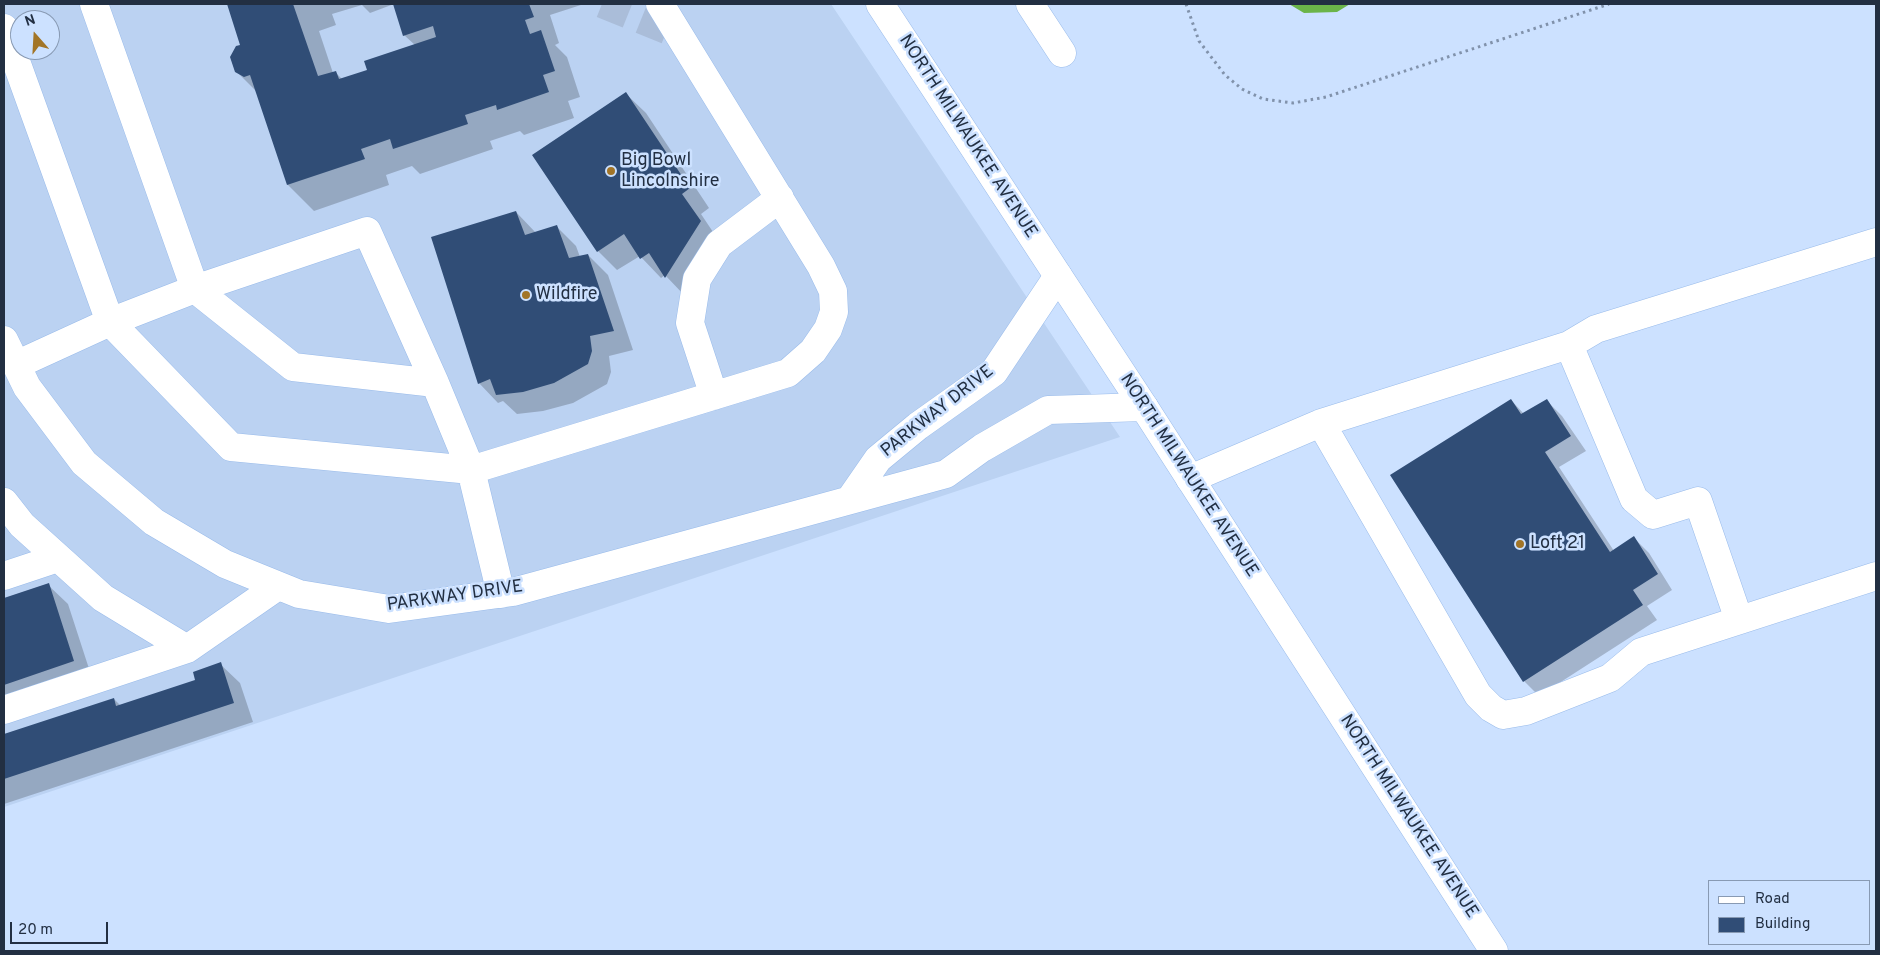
<!DOCTYPE html>
<html>
<head>
<meta charset="utf-8">
<style>
	body { margin:0 }
	#map { position:relative; width:1880px; height:955px; overflow:hidden; background:#cce1ff; font-family:Overpass,sans-serif }
	canvas { display:block }
	.frame { position:absolute; inset:0; border:5px solid #222f42; pointer-events:none }
	.legend { position:absolute; left:1708px; top:880px; width:162px; height:65px; box-sizing:border-box; background:#cce1ff; border:1px solid #889ab3; margin:0; padding:6px 9px; list-style:none; font-size:15px; color:#222f42 }
	.legend li { display:flex; align-items:center; gap:10px; height:25px }
	.legend b { width:25px; border:1px solid #889ab3 }
	.north { position:absolute; left:10px; top:10px; width:50px; height:50px; box-sizing:border-box; background:#cce1ff; border:1px solid #889ab3; border-radius:50%; rotate:341deg; font-size:14px; font-weight:700; line-height:20px; text-align:center; color:#222f42 }
	.north::after { content:''; display:block; margin:auto; width:18px; height:22px; background:#a27527; clip-path:polygon(50% 0,100% 100%,50% 72%,0 100%) }
	.scale { position:absolute; left:10px; top:922px; width:98px; height:22px; box-sizing:border-box; border:2px solid #222f42; border-top:0; padding-left:6px; font-size:15px; line-height:18px; white-space:nowrap; color:#222f42; -webkit-text-stroke:4px #cce1ff; paint-order:stroke }
</style>
</head>
<body>
<div id="map">
<canvas width="1880" height="955"></canvas>
<div class="frame"></div>
<ul class="legend">
<li><b style="height:6px;background:#fff"></b>Road</li>
<li><b style="height:14px;background:#304d76"></b>Building</li>
</ul>
<div class="north">N</div>
<div class="scale">20 m</div>
</div>
<script>
const context = document.querySelector('canvas').getContext('2d');
context.lineJoin = 'round';
function fill(path, color) { context.fillStyle = color; context.fill(path, 'evenodd'); }
const toPath = rows => new Path2D(rows.map(r => 'M' + r).join(''));
function stroke(path, color, width, dash) { context.strokeStyle = color; context.lineWidth = width; context.lineCap = dash ? 'butt' : 'round'; context.setLineDash(dash || []); context.stroke(path); }
function write(font, color, halo, rows, align = 'center') {
  context.font = font + ' Overpass,sans-serif'; context.lineWidth = 5; context.setLineDash([]); context.textBaseline = 'middle'; context.strokeStyle = halo; context.fillStyle = color; for (const [text, x, y, turn = 0] of rows) {
    context.save(); context.translate(x, y); context.rotate((+turn || 0) * Math.PI / 180); context.textAlign = isNaN(turn) ? turn : align; if (halo) context.strokeText(text, 0, 0); context.fillText(text, 0, 0); context.restore();
  }
}
fill(toPath([
	[4,4,831,4,1120,437,4,807],
	[20,20,50,20,50,50,20,50]
]), '#bbd2f2');
fill(toPath([
	[1289,4,1350,4,1337,12,1304,13]
]), '#6bb449');
fill(toPath([
	[228,4,584,4,550,15,559,43,555,45,567,57,580,97,568,101,574,118,524,135,520,131,490,141,493,149,420,174,412,166,386,175,389,185,314,211,288,185,257,92,236,71,241,46],
	[394,4,404,35,415,45,368,71,343,80,335,72,333,73,319,31,336,25,332,14,362,5,370,13],
	[626,94,646,113,709,208,701,214,719,241,685,296,665,275,661,278,640,256,617,270,598,251],
	[516,212,536,233,557,227,576,246,580,257,588,255,608,275,633,350,609,356,611,372,607,384,573,403,543,411,517,414,503,401,498,403,479,383],
	[1511,400,1524,414,1547,401,1562,416,1586,451,1559,467,1614,551,1634,538,1649,553,1672,590,1647,606,1657,620,1539,696,1524,681],
	[48,585,68,604,93,681,4,710,4,599],
	[220,664,240,683,253,722,4,804,4,735,114,699,121,706,197,681]
]), '#0003');
fill(toPath([
	[227,4,293,4,318,76,336,71,339,79,367,70,364,61,436,37,433,26,403,36,393,4,529,4,534,17,525,20,530,34,541,30,555,71,543,75,549,92,497,110,496,105,465,115,468,124,393,149,390,139,361,149,365,159,287,185,250,75,244,77,235,72,230,57,236,46,240,45],
	[626,92,690,188,682,194,701,221,665,278,649,253,640,259,624,234,597,252,532,155],
	[516,211,525,235,557,225,569,258,588,254,614,331,590,336,592,351,588,364,554,383,523,392,496,395,490,379,478,384,431,237],
	[1511,399,1521,414,1547,399,1571,436,1545,452,1610,552,1634,536,1658,574,1633,590,1643,605,1523,682,1390,475],
	[49,583,74,661,4,685,4,598],
	[221,662,234,703,4,779,4,734,114,698,116,706,195,680,193,672]
]), '#304d76');
stroke(toPath([
	[602,4,679,35]
]), '#aabdd9', 28, [28, 14]);
const minor = toPath([
	[94,4,195,289,293,367,435,383,471,470,501,594],
	[1030,4,1062,53],
	[4,28,110,322,231,447,471,470,788,373,813,351,828,329,834,312,833,291,821,266,660,4],
	[4,340,27,387,84,463,154,522,225,564,299,594,389,609,513,592,946,474,982,448,1048,410,1144,407],
	[1569,345,1634,499,1653,515,1698,501,1739,620],
	[16,365,110,322,195,289,367,231,435,383],
	[714,396,690,323,697,279,719,244,780,198],
	[1321,423,1478,695,1491,708,1503,715,1526,711,1610,678,1641,652,1876,576],
	[1190,479,1321,423,1569,345,1596,329,1876,242],
	[851,498,878,459,918,426,994,372,1058,276],
	[4,502,22,525,103,598,187,649],
	[4,576,58,558],
	[4,710,187,649,278,586]
]);
const major = toPath([
	[880,4,1144,407,1494,951]
]);
stroke(minor, '#99bbea', 29);
stroke(major, '#99bbea', 29);
stroke(toPath([
	[1186,4,1199,41,1225,75,1242,89,1263,99,1293,103,1326,97,1609,4]
]), '#8192ab', 3, [2.5, 4]);
stroke(minor, '#fff', 28);
stroke(major, '#fff', 28);
for (const [x, y, r, color] of [
	[611,171,5,"#a27527"],
	[526,295,5,"#a27527"],
	[1520,544,5,"#a27527"]
]) { const dot = new Path2D(); dot.arc(x, y, r, 0, 2 * Math.PI); context.fillStyle = color; context.fill(dot); stroke(dot, '#cce1ff', 2); }
write('18px', '#222f42', '#cce1ff', [
	["NORTH MILWAUKEE AVENUE",967,137,57],
	["PARKWAY DRIVE",938,412,-38],
	["NORTH MILWAUKEE AVENUE",1188,476,57],
	["PARKWAY DRIVE",455,597,-8],
	["NORTH MILWAUKEE AVENUE",1408,817,57]
]);
write('18px', '#222f42', '#cce1ff', [
	["Big Bowl",621,161],
	["Lincolnshire",621,182],
	["Wildfire",536,295],
	["Loft 21",1530,544]
], 'left');
</script>
</body>
</html>
